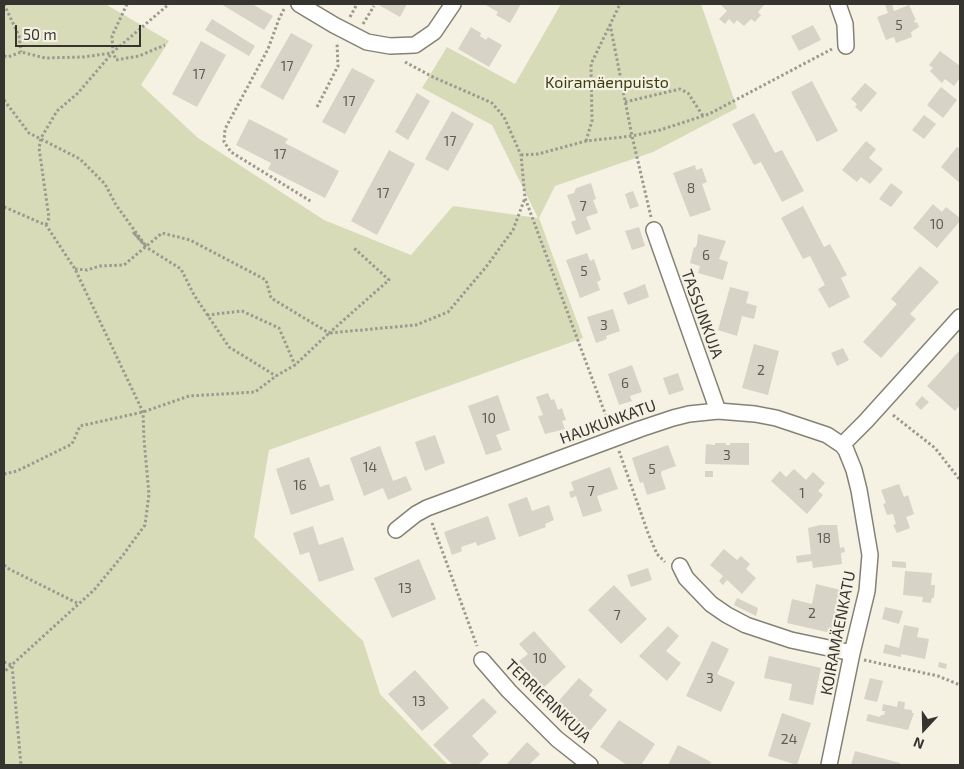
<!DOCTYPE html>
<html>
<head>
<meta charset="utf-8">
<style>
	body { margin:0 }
	#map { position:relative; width:964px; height:769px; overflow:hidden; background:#f5f1e3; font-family:"Exo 2",sans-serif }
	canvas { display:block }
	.frame { position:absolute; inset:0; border:5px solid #35342f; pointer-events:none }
	.north { position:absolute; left:899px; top:704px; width:50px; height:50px; -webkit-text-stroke:4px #f5f1e3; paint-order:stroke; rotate:201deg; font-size:14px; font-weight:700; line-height:20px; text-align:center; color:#35342f }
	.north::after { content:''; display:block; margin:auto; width:18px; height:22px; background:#35342f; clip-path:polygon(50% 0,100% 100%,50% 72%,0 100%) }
	.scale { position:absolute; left:15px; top:25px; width:126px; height:22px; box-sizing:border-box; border:2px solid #35342f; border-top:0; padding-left:6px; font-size:15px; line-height:18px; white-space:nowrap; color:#35342f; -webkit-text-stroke:4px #f5f1e3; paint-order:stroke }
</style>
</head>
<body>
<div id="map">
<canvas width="964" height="769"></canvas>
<div class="frame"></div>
<div class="north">N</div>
<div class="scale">50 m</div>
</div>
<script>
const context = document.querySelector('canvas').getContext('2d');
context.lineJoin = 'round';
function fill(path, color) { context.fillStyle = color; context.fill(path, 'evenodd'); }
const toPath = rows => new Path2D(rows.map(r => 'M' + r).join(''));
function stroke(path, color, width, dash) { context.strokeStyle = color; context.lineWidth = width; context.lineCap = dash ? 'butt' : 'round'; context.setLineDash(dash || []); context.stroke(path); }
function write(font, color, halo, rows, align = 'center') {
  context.font = font + ' "Exo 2",sans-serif'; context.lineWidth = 4.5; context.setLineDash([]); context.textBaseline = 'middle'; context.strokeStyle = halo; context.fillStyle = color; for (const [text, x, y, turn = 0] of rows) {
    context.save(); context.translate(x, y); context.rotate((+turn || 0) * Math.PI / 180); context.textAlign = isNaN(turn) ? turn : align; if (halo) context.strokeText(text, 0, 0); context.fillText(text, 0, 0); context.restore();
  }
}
fill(toPath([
	[4,4,105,4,169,41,141,85,198,138,324,220,411,255,453,206,538,218,492,125,422,88,447,47,515,84,561,4,701,4,737,108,653,152,555,186,539,218,583,338,269,450,254,537,363,641,380,694,448,765,4,765]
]), '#d7dbb8');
fill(toPath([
	[221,4,252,4,273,16,264,30],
	[377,4,407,4,400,17],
	[484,4,521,4,510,23,496,15,498,12],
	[720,4,765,4,758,12,761,15,755,22,751,19,744,26,737,20,734,24,729,19,725,24,719,19,727,11],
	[885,4,892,4,894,11,909,5,916,20,914,20,915,23,917,22,919,27,911,32,912,37,896,43,894,37,886,40,877,17,888,13],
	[212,19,255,46,249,56,205,30],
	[813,25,821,40,799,51,791,36],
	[471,27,481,33,480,36,486,40,488,37,502,45,489,67,458,49],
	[291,33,313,45,283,100,260,87],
	[201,41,226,55,197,107,172,94],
	[940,51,960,66,960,78,954,86,945,79,942,83,930,71,933,68,929,65],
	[352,68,375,80,345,134,322,122],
	[812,81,838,131,817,142,791,92],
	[865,83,877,93,861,112,855,107,857,104,851,99],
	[941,87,957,100,943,118,927,105],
	[417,93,430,101,408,140,395,132],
	[452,111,474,124,448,171,425,159],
	[754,113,775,153,782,150,804,191,782,202,761,162,754,165,732,124],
	[924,115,936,124,924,139,912,130],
	[249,119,288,139,285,143,339,171,325,198,268,169,271,163,236,145],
	[866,141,876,149,869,158,883,169,870,184,861,177,857,182,842,170],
	[957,147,960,149,960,183,941,167],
	[389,150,415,164,377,235,351,221],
	[695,165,696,170,702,168,707,182,702,184,711,210,690,217,673,173],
	[591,183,596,199,593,200,598,213,586,217,591,229,576,235,571,222,576,220,567,195,574,193,576,188],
	[891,183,903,192,891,207,879,199],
	[633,191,639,206,630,209,625,194],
	[933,204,942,212,946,207,960,218,960,221,937,248,913,228],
	[803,206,824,247,830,244,847,275,841,278,850,297,829,308,818,289,825,285,810,256,803,259,781,218],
	[639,227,645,246,632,250,625,231],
	[698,234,726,241,719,259,728,262,723,280,698,273,700,266,690,263,694,247,695,248,697,244],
	[587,253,590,261,594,259,601,280,597,282,600,290,580,298,566,260],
	[920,266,939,282,910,314,916,319,881,358,863,342,897,304,891,299],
	[645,284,649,297,628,305,623,293],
	[730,287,749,292,746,303,757,306,754,319,742,316,737,336,718,330],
	[613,309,620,331,606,336,607,339,596,343,587,317],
	[754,344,779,351,768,395,742,388],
	[843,348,849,360,837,366,831,353],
	[960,350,960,405,955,411,927,386],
	[632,365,642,392,630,396,632,401,619,405,608,374],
	[678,373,684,390,669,395,663,378],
	[548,393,551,400,554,399,558,410,562,408,566,420,562,421,565,429,545,434,538,416,543,415,536,397],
	[498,395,510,430,496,435,502,450,486,455,468,406],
	[922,396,929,402,921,410,915,404],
	[435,435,445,463,425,471,415,442],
	[715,443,726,443,726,445,730,445,730,443,749,443,749,465,705,464,706,444,715,445],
	[668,445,676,466,662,471,661,474,666,489,647,495,643,482,640,483,632,458],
	[380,446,393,481,406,476,412,490,388,500,383,488,364,496,350,458],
	[309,457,320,487,329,484,334,500,291,515,276,469],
	[610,467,618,489,597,496,602,511,583,517,576,496,571,498,569,492,574,490,571,482],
	[794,469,806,480,813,472,825,483,818,491,823,495,807,514,771,481,780,471,786,477],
	[705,471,713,471,713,477,705,477],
	[899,484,904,497,908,495,914,514,906,517,910,528,897,533,893,525,896,524,893,514,887,515,883,504,886,503,881,490],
	[527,497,532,511,549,505,554,520,545,524,546,527,519,537,508,504],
	[488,516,496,539,477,546,476,542,461,547,462,551,452,555,444,532],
	[820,525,837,525,840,548,844,547,845,552,841,553,842,564,813,568,812,561,797,563,796,556,811,554,808,528],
	[313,526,319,545,343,537,354,570,319,582,309,552,300,555,293,533],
	[724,549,737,560,741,556,750,564,746,569,756,578,742,594,727,580,723,585,719,581,723,576,710,565],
	[419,559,436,599,392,618,374,578],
	[892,561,906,562,906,568,892,567],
	[648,568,652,580,631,587,627,575],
	[905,571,932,573,931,585,935,585,934,598,932,598,931,603,922,602,923,597,903,595],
	[816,584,841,590,831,633,787,623,792,599,812,604],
	[614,585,647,619,621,644,588,610],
	[737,598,758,608,756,616,734,605],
	[885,607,903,611,899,624,882,619],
	[904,625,919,628,917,637,929,639,925,659,901,654,901,657,883,653,885,644,899,648],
	[668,626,679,636,666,651,681,663,667,681,639,656],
	[534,631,566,667,543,688,519,661,528,654,519,644],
	[712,641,729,649,717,674,735,682,721,712,686,696],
	[769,656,821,668,813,705,789,700,792,684,764,678],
	[939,662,947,664,946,669,938,667],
	[415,670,449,708,422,731,388,694],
	[579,678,593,690,589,695,607,710,588,733,555,705],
	[870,678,883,681,877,702,864,699],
	[483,698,497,712,472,736,489,754,478,765,453,765,433,745],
	[898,701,905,702,904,709,912,710,912,713,914,713,908,730,866,721,868,714,880,717,881,715,884,715,885,711,882,711,883,704,897,707],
	[782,713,811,723,797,765,768,756],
	[619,720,655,744,641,765,627,765,600,747],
	[527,742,540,754,529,765,506,765],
	[678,745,711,762,710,765,668,765],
	[855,751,900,763,900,765,851,765]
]), '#d7d3c6');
const minor = toPath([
	[299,4,334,25,367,42,390,46,415,45,434,32,453,4],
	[838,4,845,24,846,46],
	[654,230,718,411],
	[396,530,416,514,427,508,640,429,673,418,689,414,718,411,755,414,776,418,827,435,842,445],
	[680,566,686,578,711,604,727,615,746,625,791,640,852,653],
	[482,660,509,691,557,739,590,765],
	[829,765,852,653,867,591,870,555,859,490,854,470,846,450,842,445,866,421,960,317]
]);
stroke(minor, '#858275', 18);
stroke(toPath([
	[4,4,19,36,21,52],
	[127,4,112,36,113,52,116,60,139,56,165,45],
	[284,9,279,19,268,49,225,129,224,142,231,152,312,202],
	[350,17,357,4],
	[363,24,374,6],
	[610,24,632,136,651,217],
	[4,56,8,57,21,52,45,58,83,57,112,53],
	[405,62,433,77,492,103,504,117,521,155,525,198,609,424],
	[4,100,29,133,80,159,105,184,116,205,146,246,133,232,146,247,181,269,194,295,229,347,276,376],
	[625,102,680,89,688,93,703,116],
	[317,107,338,66,337,43],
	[586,141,592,121,591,64,620,4],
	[521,155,538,154,586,141,632,136,660,130,709,114,832,49],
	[4,207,46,225,75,269,143,412,144,440,149,494,145,525,123,555,94,590,4,672],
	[46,225,49,218,39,148,41,138,57,111,78,93,113,52,169,4],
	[75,269,87,270,100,266,124,265,162,233,190,240,266,280,271,298,329,333,389,280,354,248],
	[207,315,242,311,279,328,295,365],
	[893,415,935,448,960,480],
	[619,451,648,533,657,554,665,562],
	[4,474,17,471,72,444,80,426,143,412,189,396,255,392,276,376,295,365,329,333,416,325,448,312,486,267,513,230,525,198],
	[432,523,477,646],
	[4,565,9,569,79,604],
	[864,660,938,676,960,685],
	[4,662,12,665,21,765]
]), '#9c9a90', 3, [2.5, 2.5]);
stroke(minor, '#fff', 15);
write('14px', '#5e5c55', null, [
	["5",899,25],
	["17",287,66],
	["17",199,74],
	["17",349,101],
	["17",450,141],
	["17",280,154],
	["8",691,188],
	["17",383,193],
	["7",583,206],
	["10",937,224],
	["6",706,255],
	["5",584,271],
	["3",604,325],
	["2",761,370],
	["6",625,383],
	["10",489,418],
	["3",727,455],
	["14",370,467],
	["5",652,469],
	["16",300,485],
	["7",591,491],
	["1",802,493],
	["18",824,538],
	["13",405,588],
	["2",812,613],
	["7",617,615],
	["10",540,658],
	["3",710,678],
	["13",419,701],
	["24",789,739]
]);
write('16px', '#3b3e10', '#f5f1e3', [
	["Koiramäenpuisto",607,83]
]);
write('16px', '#35342f', '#f5f1e3', [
	["TASSUNKUJA",702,314,70],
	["HAUKUNKATU",608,422,-20],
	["KOIRAMÄENKATU",838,633,-79],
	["TERRIERINKUJA",548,701,44]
]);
</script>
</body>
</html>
